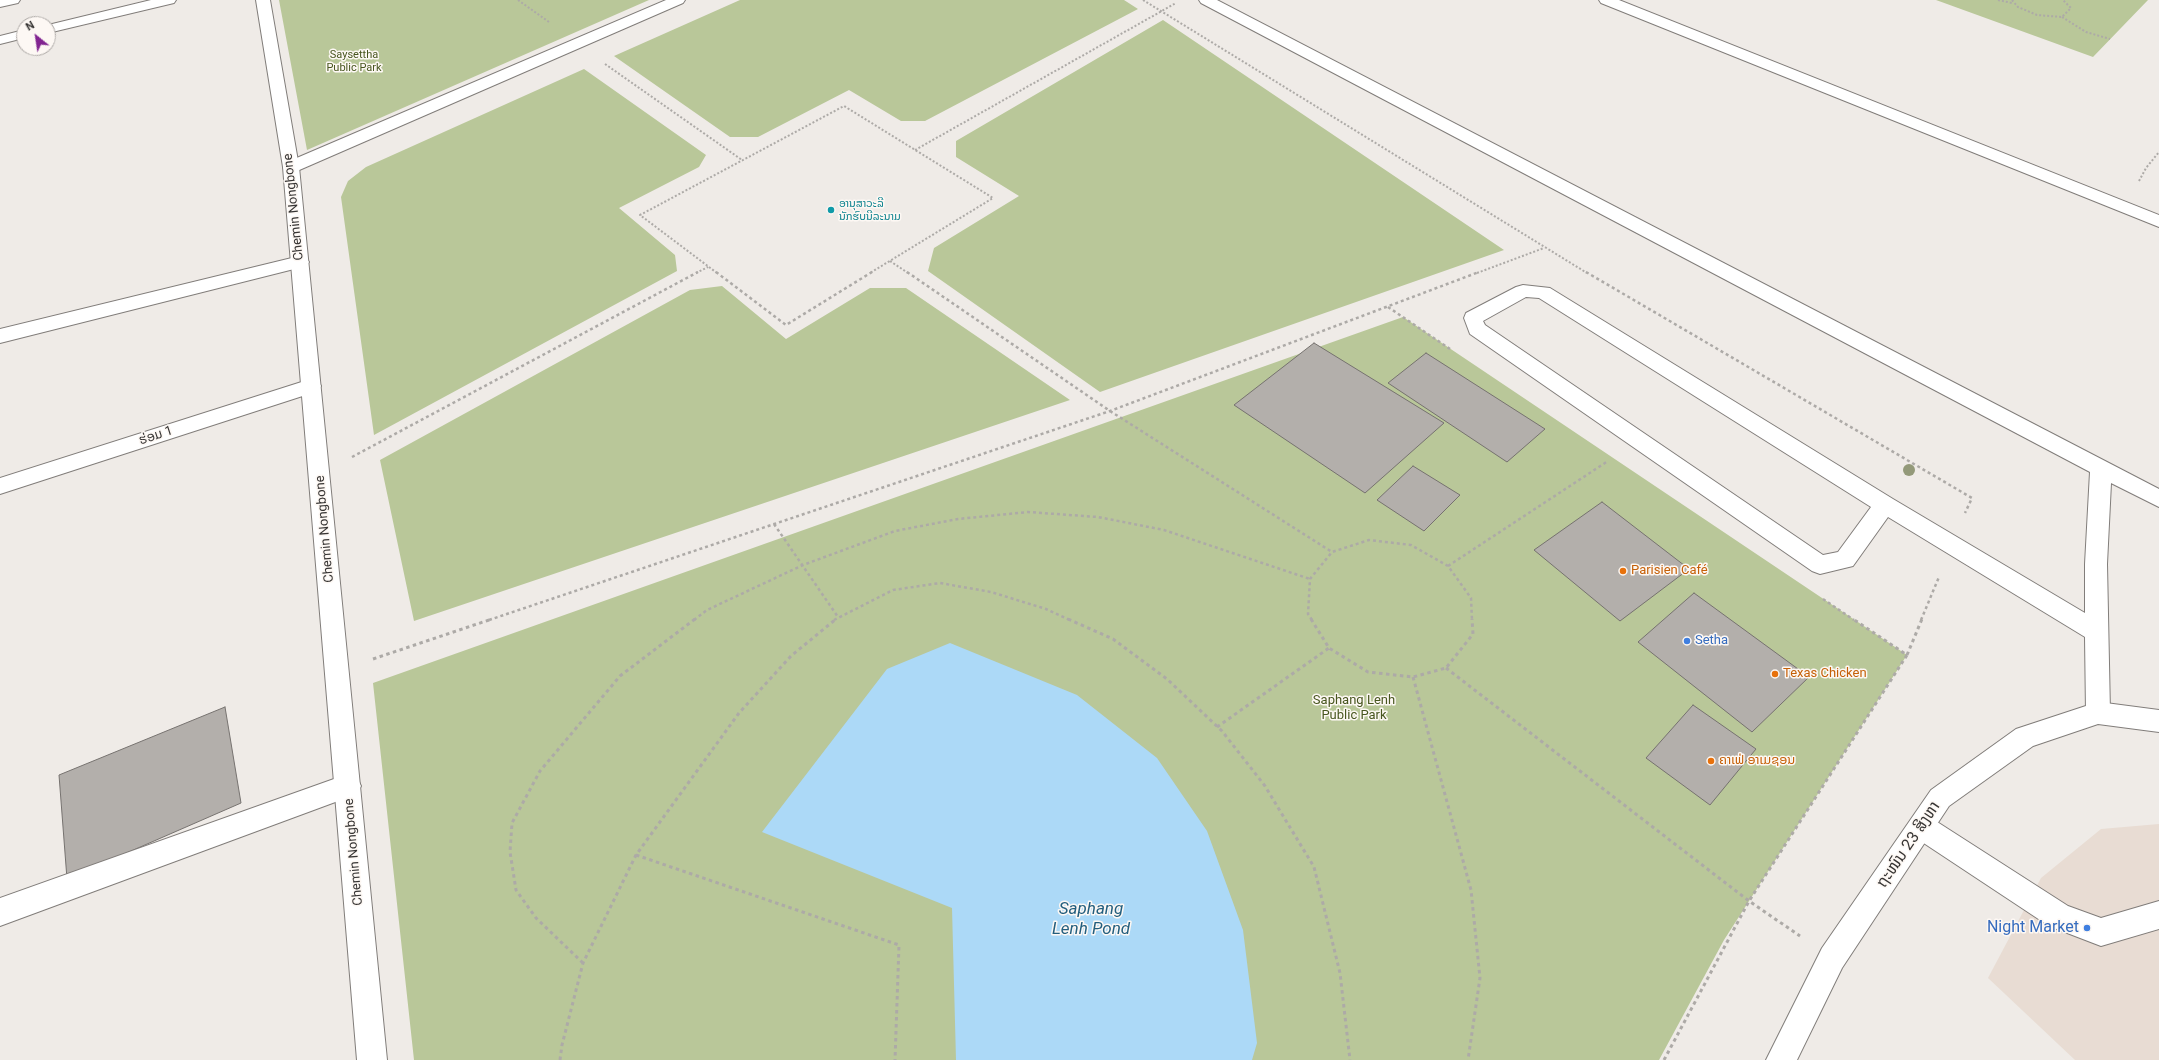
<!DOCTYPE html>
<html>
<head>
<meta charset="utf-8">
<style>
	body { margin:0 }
	#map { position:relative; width:2159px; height:1060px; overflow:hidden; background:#efebe7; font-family:Roboto,sans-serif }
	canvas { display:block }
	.north { position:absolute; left:16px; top:16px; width:40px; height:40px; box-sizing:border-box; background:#fdf8f4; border:1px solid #aeaaa7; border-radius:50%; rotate:330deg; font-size:11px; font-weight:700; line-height:16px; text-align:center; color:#373534 }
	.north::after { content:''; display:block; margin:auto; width:14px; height:18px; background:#822591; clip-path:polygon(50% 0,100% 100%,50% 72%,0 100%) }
</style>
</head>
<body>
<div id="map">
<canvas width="2159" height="1060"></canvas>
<div class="north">N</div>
</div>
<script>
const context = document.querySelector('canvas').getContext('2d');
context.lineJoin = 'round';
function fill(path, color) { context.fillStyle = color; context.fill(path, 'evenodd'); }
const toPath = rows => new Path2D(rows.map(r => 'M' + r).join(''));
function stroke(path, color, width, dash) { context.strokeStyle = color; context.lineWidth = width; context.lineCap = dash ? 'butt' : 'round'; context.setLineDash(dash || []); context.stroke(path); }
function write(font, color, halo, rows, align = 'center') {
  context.font = font + ' Roboto,"Noto Sans Lao",sans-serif'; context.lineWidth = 3; context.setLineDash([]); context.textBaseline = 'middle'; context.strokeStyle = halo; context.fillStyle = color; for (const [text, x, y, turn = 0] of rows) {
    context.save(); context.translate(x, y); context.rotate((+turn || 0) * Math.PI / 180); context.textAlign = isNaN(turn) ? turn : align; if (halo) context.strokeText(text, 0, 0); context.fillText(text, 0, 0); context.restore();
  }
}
fill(toPath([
	[2159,824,2159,1060,2075,1060,1988,978,2041,878,2101,829]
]), '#e8dcd3');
fill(toPath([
	[279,0,649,0,307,150],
	[740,0,1124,0,1138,9,925,121,901,121,849,90,758,137,730,137,614,56],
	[1936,0,2148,0,2093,57],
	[1163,20,1504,250,1100,392,928,271,934,248,1019,196,956,157,956,141],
	[584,69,706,155,699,167,619,208,675,255,677,271,374,435,341,197,348,181,366,167],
	[722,286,786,339,870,288,906,288,1070,400,414,621,380,460,690,290],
	[1403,317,1907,655,1724,940,1659,1060,414,1060,373,683]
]), '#b9c799');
fill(toPath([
	[950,643,1077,695,1157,758,1207,831,1243,930,1257,1043,1252,1060,956,1060,952,908,762,832,887,669]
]), '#acd9f7');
const building = toPath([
	[1314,343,1444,423,1365,493,1234,405,1314,343],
	[1426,353,1545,429,1507,462,1388,383,1426,353],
	[1413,466,1460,495,1424,531,1377,500,1413,466],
	[1602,502,1689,569,1620,621,1534,550,1602,502],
	[1694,593,1809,677,1752,732,1638,642,1694,593],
	[1693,705,1756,749,1710,805,1646,758,1693,705],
	[225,707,241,803,67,879,59,775,225,707]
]);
fill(building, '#b3afab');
stroke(building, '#76726f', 1);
const lane = toPath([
	[0,0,20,0,18,3,0,7,0,0],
	[1199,0,1217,0,2159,489,2159,507,2111,483,2107,564,2110,713,2107,721,2098,724,2089,721,2086,713,2085,637,1888,517,1853,566,1820,574,1812,571,1470,334,1464,318,1466,313,1516,287,1523,285,1550,288,1893,499,2085,613,2085,564,2090,472,1201,3,1199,0],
	[1526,297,1539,298,1871,507,1838,552,1823,555,1485,325,1483,321,1526,297],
	[1599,0,1619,0,2159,215,2159,227,1601,3,1599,0],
	[1922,815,1931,818,2068,906,2101,918,2159,901,2159,929,2101,946,2049,926,1913,836,1909,827,1913,818,1922,815]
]);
const street = toPath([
	[151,0,176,0,174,3,48,33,48,25,151,0],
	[666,0,685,0,683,3,297,171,291,172,285,171,283,167,285,163,666,0],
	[24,30,24,38,0,44,0,36,24,30],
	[300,256,306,258,309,262,306,266,0,343,0,329,300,256],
	[311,379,318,381,321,386,318,391,0,494,0,478,311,379],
	[348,774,357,778,361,786,357,794,0,926,0,898,348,774]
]);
const secondary = toPath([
	[256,0,270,0,299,167,387,1060,357,1060,283,167,256,0],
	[2098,702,2159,710,2159,732,2098,724,2033,746,1949,806,1842,968,1797,1060,1766,1060,1822,948,1931,790,2016,729,2098,702]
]);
stroke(lane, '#817d7a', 2);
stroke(street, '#817d7a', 2);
stroke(secondary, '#817d7a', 2);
stroke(toPath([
	[518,0,549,22],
	[1143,0,1587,273],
	[1998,0,2012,3],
	[2012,0,2018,7,2037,15,2062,17,2071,8,2063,0],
	[2062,17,2086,32,2110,39],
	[605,64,742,160],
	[915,150,1176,3],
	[2139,181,2146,168,2159,152],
	[890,261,908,273],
	[696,273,708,267],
	[717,273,640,215,844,106,993,198,870,273],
	[1477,273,1544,248]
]), '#adaaa7', 2, [2, 2]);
stroke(toPath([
	[716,272,786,325,872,272],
	[907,272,1110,411,1332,552],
	[1586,272,1972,498,1965,513],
	[1388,307,1450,349],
	[352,457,698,272],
	[774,524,838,617],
	[1448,566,1608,461],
	[1823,599,1854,620],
	[489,620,1110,411,1479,272],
	[694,620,707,610,803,565,895,531,958,519,1028,512,1098,517,1164,530,1310,579],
	[834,620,893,590,940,583,991,592,1046,609,1070,620],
	[1312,620,1308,614,1310,579,1332,552,1369,540,1411,545,1448,566,1471,598,1472,620],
	[1921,620,1939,577]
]), '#adaaa7', 2.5, [3, 3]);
stroke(toPath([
	[1068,619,1113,639,1167,679,1222,731,1265,786,1314,867,1340,973,1350,1060],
	[1311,619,1329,648,1368,672,1413,677,1446,668,1473,634,1472,619],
	[1907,655,1922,619],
	[373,659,492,619],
	[1446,668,1749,901,1800,936],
	[1413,677,1471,890,1480,978,1468,1060],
	[1217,727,1329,648],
	[636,855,899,945,895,1060],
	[583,963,536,918,516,890,510,852,512,823,540,771,620,676,695,619],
	[560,1060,562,1045,583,963,636,855,739,713,791,656,836,619],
	[1664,1060,1749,901,1907,655,1853,619]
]), '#adaaa7', 3, [3.5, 3.5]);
fill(lane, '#fff');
fill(street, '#fff');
fill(secondary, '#fff');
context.fillStyle = '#939979';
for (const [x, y] of [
	[1909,470]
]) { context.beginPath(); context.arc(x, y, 6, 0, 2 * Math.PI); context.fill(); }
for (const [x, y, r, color] of [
	[831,210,4,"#0f9aa8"],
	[1623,571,4,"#e8710a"],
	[1687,641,4,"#3f7fe0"],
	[1775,674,4,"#e8710a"],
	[1711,761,4,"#e8710a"],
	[2087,928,4,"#3f7fe0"]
]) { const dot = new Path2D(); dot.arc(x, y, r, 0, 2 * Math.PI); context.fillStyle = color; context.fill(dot); stroke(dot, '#fdf8f4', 1.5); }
write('11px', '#48561f', '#fdf8f4', [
	["Saysettha",354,55],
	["Public Park",354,68]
]);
write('11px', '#0d838f', '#fdf8f4', [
	["ອານຸສາວະລີ",839,204],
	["ນັກຮົບນີລະນາມ",839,217]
], 'left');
write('13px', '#373534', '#fdf8f4', [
	["Chemin Nongbone",294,207,-96],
	["ຮ່ອມ 1",156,436,-18],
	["Chemin Nongbone",325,529,-95],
	["Chemin Nongbone",354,852,-95]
]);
write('13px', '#c56008', '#fdf8f4', [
	["Parisien Café",1631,571],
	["Texas Chicken",1783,674],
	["ຄາເຟ່ ອາເມຊອນ",1719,761]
], 'left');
write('13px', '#366cbe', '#fdf8f4', [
	["Setha",1695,641]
], 'left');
write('13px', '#48561f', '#fdf8f4', [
	["Saphang Lenh",1354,701],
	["Public Park",1354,716]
]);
write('16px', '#373534', '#fdf8f4', [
	["ຖະໜົນ 23 ສິງຫາ",1909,845,-56]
]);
write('16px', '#366cbe', '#fdf8f4', [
	["Night Market",2079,928]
], 'right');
write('italic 17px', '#225e7e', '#fdf8f4', [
	["Saphang",1091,910],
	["Lenh Pond",1091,930]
]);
</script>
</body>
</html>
